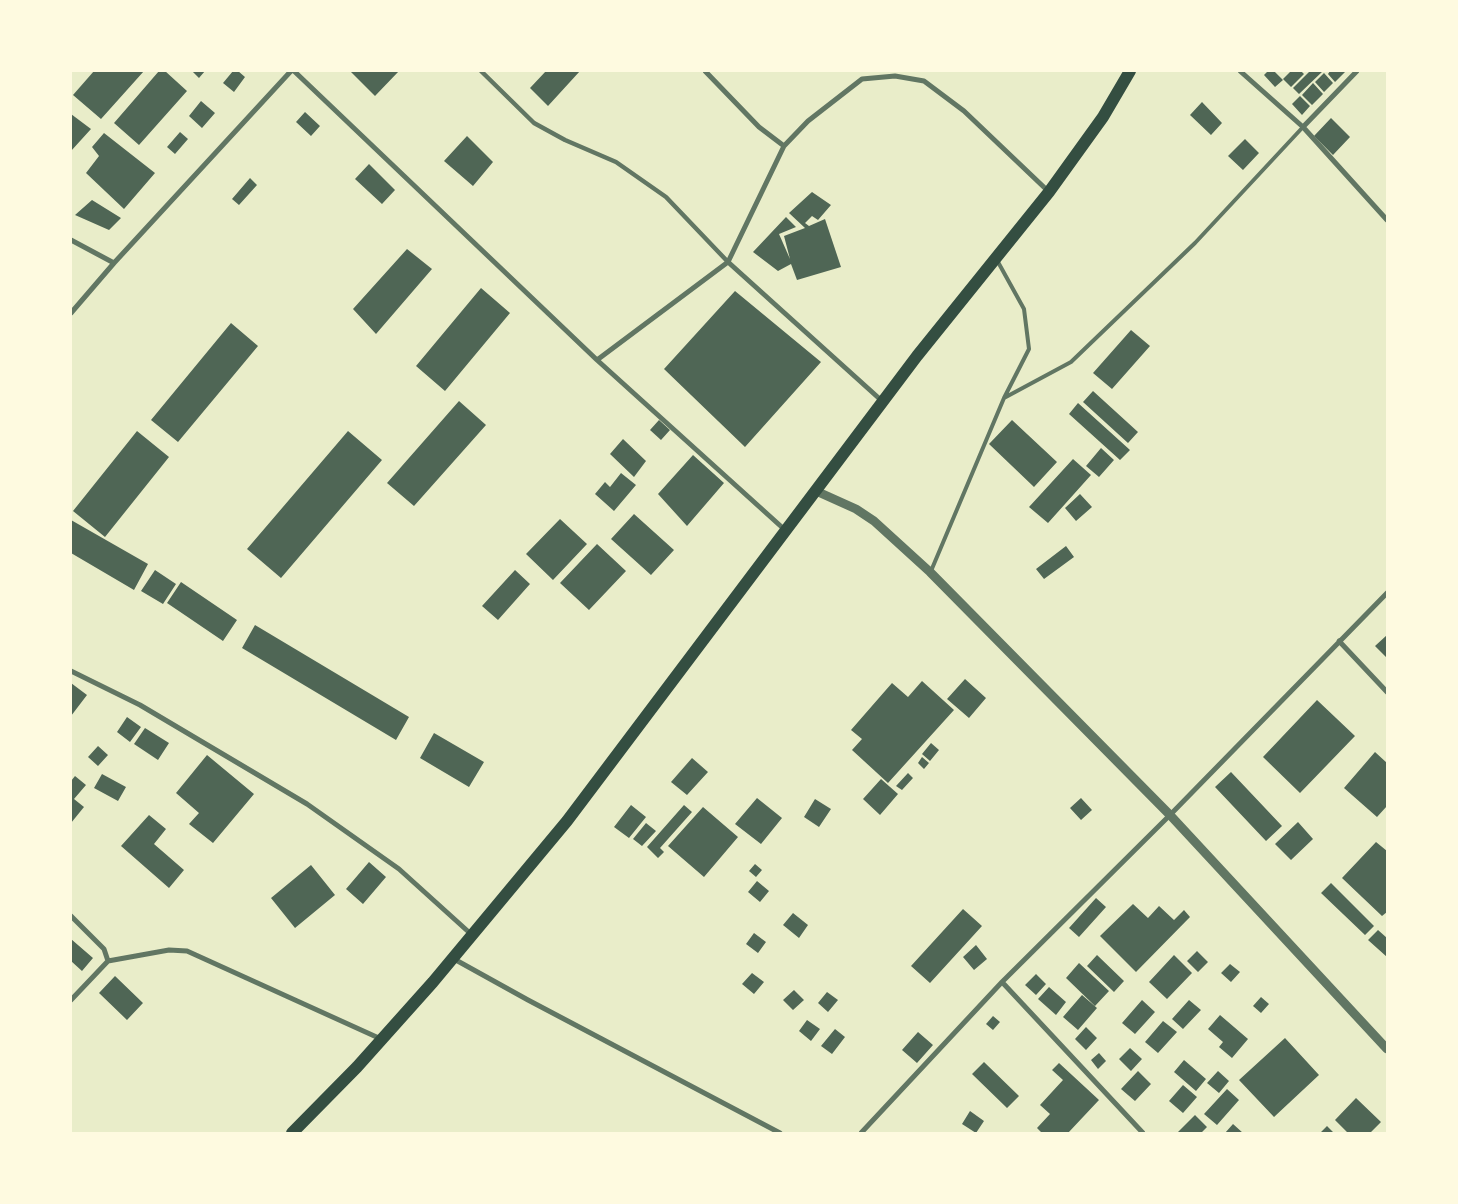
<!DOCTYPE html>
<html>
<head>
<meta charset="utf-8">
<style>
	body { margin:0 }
	#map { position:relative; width:1458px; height:1204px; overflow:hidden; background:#e9edc9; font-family:Karla,sans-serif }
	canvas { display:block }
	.frame { position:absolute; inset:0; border:72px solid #fefae0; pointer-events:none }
</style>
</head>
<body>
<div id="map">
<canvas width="1458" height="1204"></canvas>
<div class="frame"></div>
</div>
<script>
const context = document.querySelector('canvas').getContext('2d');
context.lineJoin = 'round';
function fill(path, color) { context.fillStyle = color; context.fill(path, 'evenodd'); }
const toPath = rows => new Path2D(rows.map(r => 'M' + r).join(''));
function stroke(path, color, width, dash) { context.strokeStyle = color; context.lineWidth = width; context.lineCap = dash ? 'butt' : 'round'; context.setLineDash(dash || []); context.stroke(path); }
fill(toPath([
	[94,71,144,71,101,119,73,95],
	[159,71,165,71,187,91,139,145,114,123],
	[192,71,205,71,199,78],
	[233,71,238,71,245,77,234,92,223,83],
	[350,71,399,71,375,96],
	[546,71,580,71,548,106,530,88],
	[1268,71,1274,71,1283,80,1275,87,1264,75],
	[1291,71,1301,71,1304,74,1291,87,1283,79],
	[1310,71,1323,71,1299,94,1293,88],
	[1330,71,1344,71,1345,72,1335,82,1328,74],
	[1324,73,1333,83,1324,92,1315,82],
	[1313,83,1323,94,1312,105,1302,95],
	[1300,96,1310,106,1302,115,1292,104],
	[201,101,215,113,202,128,189,116],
	[1202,102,1222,123,1211,135,1190,115],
	[305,112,320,126,311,136,296,122],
	[71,114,91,129,71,151],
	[1331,118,1350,137,1333,155,1314,136],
	[180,132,188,139,175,154,167,147],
	[104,133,155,173,124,209,86,173,99,156,92,147],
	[467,136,493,162,473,186,444,161],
	[1245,139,1259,153,1243,170,1228,156],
	[369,164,395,190,382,204,355,179],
	[250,178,257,185,239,205,232,199],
	[812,192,831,205,818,220,812,216,805,223,809,226,825,219,841,267,797,280,791,264,778,271,753,252,786,217,796,227,779,234,790,259,784,236,805,228,789,213],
	[92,200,121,218,109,230,75,215],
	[407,249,432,269,376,334,353,309],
	[481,288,510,313,445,391,416,366],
	[735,291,821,362,745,447,664,369],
	[231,323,258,346,178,442,151,420],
	[1131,330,1150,346,1112,389,1093,373],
	[1093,391,1138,432,1128,443,1083,402],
	[459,401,486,425,414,506,387,483],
	[1078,403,1130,450,1120,460,1069,414],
	[659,420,670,430,661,440,650,430],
	[1012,420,1057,462,1034,487,989,444],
	[137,431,169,457,105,537,73,511],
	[348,431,382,460,281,578,247,549],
	[623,439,646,461,634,477,610,454],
	[1101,448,1114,460,1099,477,1086,466],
	[693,455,724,483,687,526,658,494],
	[1073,459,1091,475,1048,523,1029,507],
	[621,473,636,485,614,511,595,494,605,482,610,487],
	[1080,494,1092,507,1076,521,1065,508],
	[634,514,674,550,651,575,611,539],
	[560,519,587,544,553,580,526,554],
	[71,520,148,564,134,590,71,553],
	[597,544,626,571,589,610,560,583],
	[1066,546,1074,557,1044,579,1036,569],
	[155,570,176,584,163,604,141,591],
	[515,570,530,584,498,620,482,606],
	[181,582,237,620,223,641,167,603],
	[255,625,409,717,396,740,242,648],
	[1387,635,1387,658,1375,646],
	[965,679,986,698,969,718,947,699],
	[922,681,954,710,888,783,852,750,862,739,851,730,892,683,908,697],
	[71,683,87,695,71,716],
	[1317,700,1355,736,1300,793,1263,757],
	[127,717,141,727,130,742,117,732],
	[145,728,169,743,158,760,134,744],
	[434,733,484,762,469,787,420,758],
	[931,743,939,750,930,761,922,754],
	[98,746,108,755,98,766,88,757],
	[1375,752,1387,763,1387,806,1377,817,1344,788],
	[207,755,254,794,213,843,189,824,199,813,176,793],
	[922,757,929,763,924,769,918,763],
	[692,758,708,772,687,795,671,782],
	[1231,772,1282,826,1266,841,1215,787],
	[908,773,913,778,902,790,896,786],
	[102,774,126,787,118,801,94,788],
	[75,776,86,785,74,799,84,807,71,823,71,781],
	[881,779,898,794,880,815,863,799],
	[757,798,782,818,761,844,735,824],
	[1081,798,1092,810,1081,820,1070,808],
	[815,799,831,809,819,827,804,817],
	[631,805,646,817,629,838,614,827],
	[684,805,692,812,660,848,664,852,658,858,647,847],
	[703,807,738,837,704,877,668,846],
	[149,815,166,829,154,844,184,870,169,888,121,846],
	[1298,822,1313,839,1291,860,1275,844],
	[646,823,656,831,642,846,633,839],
	[1376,842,1387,851,1387,912,1382,916,1342,878],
	[369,862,386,877,363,904,346,889],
	[755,864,762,870,756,877,749,871],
	[311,865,335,895,295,928,271,898],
	[757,881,769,891,760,902,748,892],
	[1331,883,1374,926,1365,935,1321,893],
	[1096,898,1106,907,1079,937,1069,928],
	[1133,904,1148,918,1159,906,1174,920,1184,910,1190,917,1136,972,1100,936],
	[963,909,982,926,930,983,911,966],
	[793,913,808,925,799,938,783,925],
	[1378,930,1387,938,1387,957,1368,940],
	[754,933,766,942,758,953,746,944],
	[71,939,93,958,82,971,71,961],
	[976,945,987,959,974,970,963,957],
	[1197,951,1208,962,1198,972,1187,961],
	[1097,955,1124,981,1114,992,1087,966],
	[1174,955,1192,973,1167,999,1149,982],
	[1079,963,1109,991,1095,1006,1066,978],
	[1230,964,1240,972,1231,982,1221,973],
	[752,973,764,982,754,994,742,984],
	[1036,974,1046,984,1036,995,1025,985],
	[115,976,143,1003,127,1020,99,993],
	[1049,987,1066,1002,1056,1015,1038,999],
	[794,990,804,1000,793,1010,783,1000],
	[827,992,838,1000,828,1012,818,1003],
	[1082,995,1097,1008,1078,1030,1063,1017],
	[1261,997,1269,1004,1261,1013,1253,1006],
	[1142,1000,1155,1012,1135,1034,1122,1023],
	[1189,1000,1201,1010,1183,1029,1172,1019],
	[1220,1015,1248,1039,1232,1058,1219,1047,1223,1042,1208,1029],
	[993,1016,1000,1022,993,1030,986,1024],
	[807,1020,820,1029,811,1041,799,1031],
	[1163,1021,1177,1032,1158,1053,1145,1042],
	[1086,1027,1097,1038,1086,1050,1075,1039],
	[835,1029,845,1037,832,1054,821,1046],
	[918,1032,933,1045,917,1063,902,1050],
	[1285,1038,1319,1075,1274,1117,1239,1080],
	[1130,1048,1142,1059,1131,1071,1119,1059],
	[1099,1053,1106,1061,1098,1069,1091,1060],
	[1184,1060,1206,1079,1196,1091,1174,1072],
	[984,1062,1019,1096,1007,1108,972,1074],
	[1059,1063,1099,1100,1068,1133,1042,1133,1037,1128,1050,1114,1040,1105,1063,1080,1052,1070],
	[1138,1071,1151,1084,1135,1101,1121,1089],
	[1218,1071,1229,1081,1219,1093,1207,1083],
	[1183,1085,1197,1097,1183,1113,1169,1101],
	[1227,1089,1239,1100,1217,1125,1204,1114],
	[1356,1098,1381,1122,1370,1133,1348,1133,1335,1120],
	[970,1111,984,1121,976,1133,962,1124],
	[1195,1115,1207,1127,1201,1133,1177,1133],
	[1233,1124,1243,1133,1225,1133],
	[1327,1126,1334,1133,1320,1133]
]), '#4f6655');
stroke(toPath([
	[1004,398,1071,362,1195,243,1303,127],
	[931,571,1004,398,1029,349,1024,309,998,262]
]), '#617663', 4);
stroke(toPath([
	[481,71,534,123,565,140,616,162,666,197,728,262]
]), '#617663', 4.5);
stroke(toPath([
	[294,71,597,360,785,530],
	[705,71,759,127,784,146],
	[1240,71,1303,127,1387,220],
	[1303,127,1357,71],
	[71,240,114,263],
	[728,262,882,401],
	[71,313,114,263,291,71],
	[597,360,728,262,784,146,808,121,862,79,895,76,924,81,964,111,1049,192],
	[1339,641,1387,692],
	[71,671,140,705,307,804,399,869,472,935],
	[71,916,104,949,108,961],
	[454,959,528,1000,780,1133],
	[1002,982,1143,1133],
	[71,1000,108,961,169,950,187,951,381,1039],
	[861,1133,1002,982,1170,815,1387,593]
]), '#617663', 5);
stroke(toPath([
	[816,491,856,509,874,521,930,572,1170,815,1387,1049]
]), '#617663', 9);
stroke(toPath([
	[292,1133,357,1067,433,982,567,821,917,356,1049,192,1103,117,1130,71]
]), '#344e41', 12);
</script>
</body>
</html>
